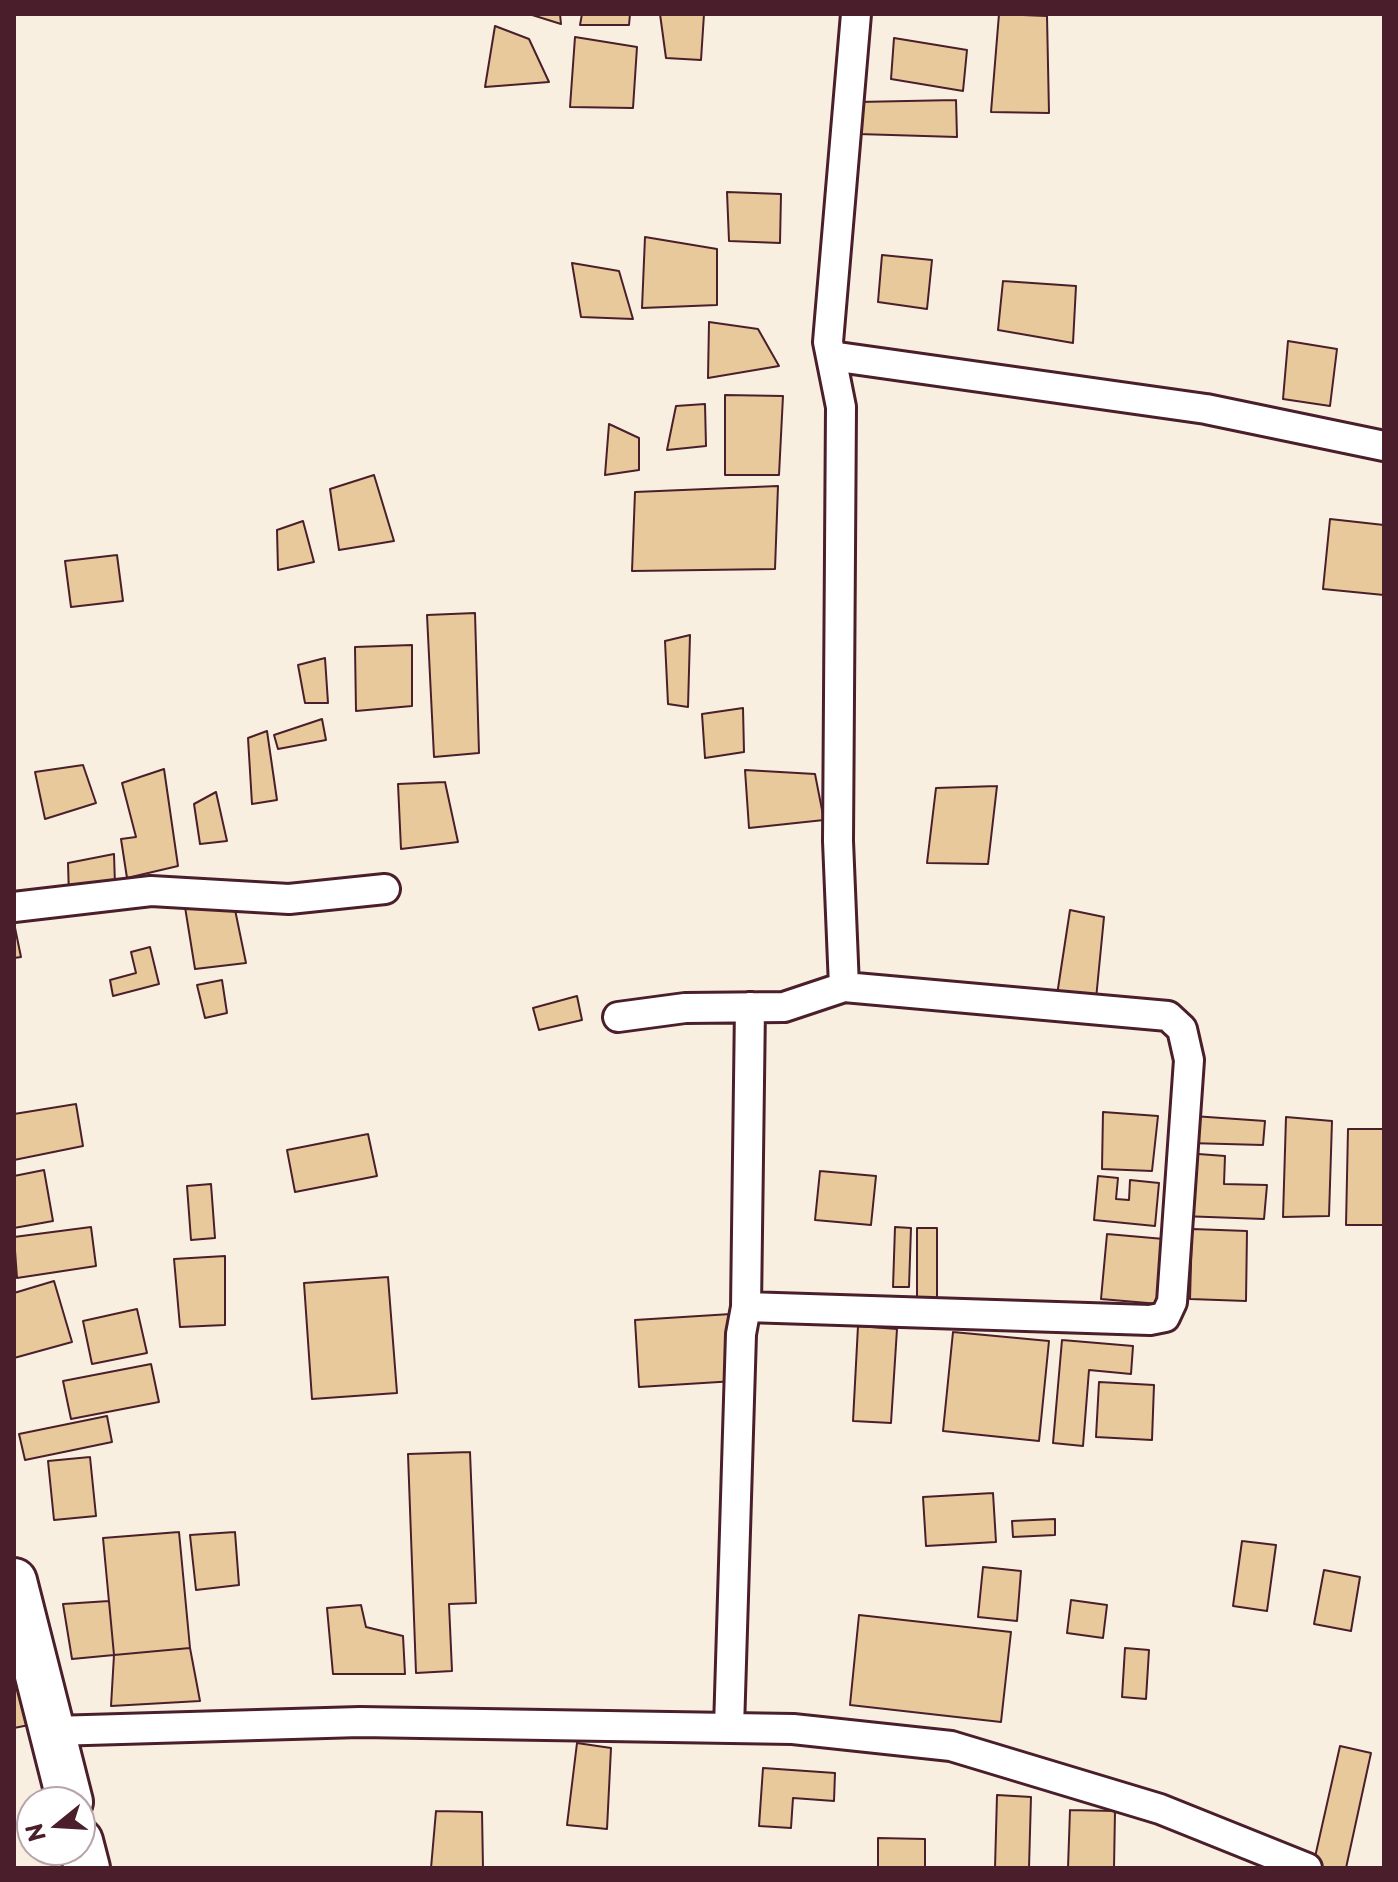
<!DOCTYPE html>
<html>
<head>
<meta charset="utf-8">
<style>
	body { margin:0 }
	#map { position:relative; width:1398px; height:1882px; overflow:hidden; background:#fff; font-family:"Playpen Sans",sans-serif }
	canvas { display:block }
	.frame { position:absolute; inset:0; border:16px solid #4a1f2b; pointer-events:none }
	.north { position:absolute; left:16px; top:1786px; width:80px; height:80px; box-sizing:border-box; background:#fff; border:2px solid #b7a5aa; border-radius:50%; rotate:252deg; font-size:22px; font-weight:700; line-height:32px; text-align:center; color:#4a1f2b }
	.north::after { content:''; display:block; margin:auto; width:28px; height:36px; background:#4a1f2b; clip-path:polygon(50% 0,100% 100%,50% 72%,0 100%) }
</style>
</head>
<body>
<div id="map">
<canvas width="1398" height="1882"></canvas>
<div class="frame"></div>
<div class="north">N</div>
</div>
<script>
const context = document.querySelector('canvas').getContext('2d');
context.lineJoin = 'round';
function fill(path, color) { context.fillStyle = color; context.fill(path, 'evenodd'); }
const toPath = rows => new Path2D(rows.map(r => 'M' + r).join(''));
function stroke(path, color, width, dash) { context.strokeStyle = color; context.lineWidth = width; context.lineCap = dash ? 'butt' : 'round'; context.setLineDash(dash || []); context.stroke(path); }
fill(toPath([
	[14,14,1384,14,1384,1868,14,1868],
	[32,1802,80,1802,80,1850,32,1850]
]), '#f8efe1');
const building = toPath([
	[529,14,560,14,561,24,529,14],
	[582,14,630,14,629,25,580,25,582,14],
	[660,14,704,14,701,60,666,58,660,14],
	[999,14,1047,16,1049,113,991,112,999,14],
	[495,26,529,39,549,82,485,87,495,26],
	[575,37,637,47,633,108,570,107,575,37],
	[894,38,967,50,963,91,891,79,894,38],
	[956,100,957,137,858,134,858,102,956,100],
	[727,192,781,194,780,243,729,241,727,192],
	[645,237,717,249,717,305,642,308,645,237],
	[882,255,932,260,927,309,878,302,882,255],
	[572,263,619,271,633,319,581,317,572,263],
	[1003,281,1076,286,1073,343,998,330,1003,281],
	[709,322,758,329,779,366,708,378,709,322],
	[1288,341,1337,349,1330,406,1283,399,1288,341],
	[725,395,783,396,779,475,725,475,725,395],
	[705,404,706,446,667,450,676,406,705,404],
	[609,424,639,438,639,470,605,475,609,424],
	[374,475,394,541,339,550,330,489,374,475],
	[778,486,775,569,632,571,635,492,778,486],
	[1330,519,1384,525,1384,595,1323,589,1330,519],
	[303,521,314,562,278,570,277,530,303,521],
	[117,555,123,601,71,607,65,561,117,555],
	[475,613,479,753,434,757,427,615,475,613],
	[690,635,688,707,668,704,665,641,690,635],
	[412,645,412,706,356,711,355,647,412,645],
	[325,658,328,703,305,703,298,665,325,658],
	[743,708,744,752,705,758,702,714,743,708],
	[322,719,326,740,278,749,274,735,322,719],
	[267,731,277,800,252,804,248,738,267,731],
	[83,765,96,803,45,819,35,772,83,765],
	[164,769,178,866,127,878,121,839,136,837,122,783,164,769],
	[745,770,815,774,824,820,749,828,745,770],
	[445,782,458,842,401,849,398,784,445,782],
	[997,786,988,864,927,863,936,788,997,786],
	[216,792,227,841,200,844,194,804,216,792],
	[114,854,115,885,69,896,68,863,114,854],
	[233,900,246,963,195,969,185,907,233,900],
	[1070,910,1104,917,1096,999,1057,995,1070,910],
	[14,923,21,957,14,958,14,923],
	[150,947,159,984,113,996,110,980,136,973,131,952,150,947],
	[222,980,227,1013,205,1018,197,985,222,980],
	[577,996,582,1020,539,1030,533,1008,577,996],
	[76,1104,83,1146,14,1160,14,1114,76,1104],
	[1103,1112,1158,1116,1152,1171,1102,1169,1103,1112],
	[1193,1116,1265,1121,1263,1145,1188,1143,1193,1116],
	[1286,1117,1332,1121,1329,1216,1283,1217,1286,1117],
	[1348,1129,1384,1129,1384,1225,1346,1225,1348,1129],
	[368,1134,377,1176,295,1192,287,1150,368,1134],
	[1185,1153,1225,1156,1224,1184,1267,1185,1264,1219,1181,1216,1185,1153],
	[44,1170,53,1221,14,1228,14,1176,44,1170],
	[820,1171,876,1176,871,1225,815,1220,820,1171],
	[1098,1176,1118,1178,1116,1199,1129,1200,1130,1180,1159,1183,1155,1226,1094,1220,1098,1176],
	[211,1184,215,1238,191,1240,187,1186,211,1184],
	[91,1227,96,1266,17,1278,14,1237,91,1227],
	[895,1227,911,1228,909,1287,893,1287,895,1227],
	[917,1228,937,1228,937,1298,917,1298,917,1228],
	[1192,1229,1247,1231,1246,1301,1190,1299,1192,1229],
	[1107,1234,1164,1239,1159,1304,1101,1299,1107,1234],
	[225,1256,225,1325,180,1327,174,1259,225,1256],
	[388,1277,397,1393,312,1399,304,1283,388,1277],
	[54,1281,72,1342,14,1358,14,1293,54,1281],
	[137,1309,147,1353,92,1364,83,1321,137,1309],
	[731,1314,735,1381,639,1387,635,1320,731,1314],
	[858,1326,897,1329,891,1423,853,1421,858,1326],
	[953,1332,1049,1341,1039,1441,943,1431,953,1332],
	[1062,1340,1133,1346,1131,1374,1089,1370,1083,1446,1053,1443,1062,1340],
	[151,1364,159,1402,71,1419,63,1381,151,1364],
	[1099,1382,1154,1385,1152,1440,1096,1437,1099,1382],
	[107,1416,112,1442,25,1460,19,1434,107,1416],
	[470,1452,476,1603,449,1604,452,1671,416,1673,408,1454,470,1452],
	[90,1457,96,1516,54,1520,48,1461,90,1457],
	[993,1493,996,1542,926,1546,923,1497,993,1493],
	[1055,1519,1055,1535,1013,1537,1012,1521,1055,1519],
	[179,1532,190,1648,114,1655,103,1538,179,1532],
	[235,1532,239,1585,196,1590,190,1535,235,1532],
	[1242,1541,1276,1545,1267,1611,1233,1606,1242,1541],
	[983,1567,1021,1571,1017,1621,978,1617,983,1567],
	[1324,1570,1360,1577,1351,1631,1314,1624,1324,1570],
	[1071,1600,1107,1605,1103,1638,1067,1633,1071,1600],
	[109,1601,114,1655,72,1659,63,1604,109,1601],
	[361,1605,366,1627,403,1636,405,1674,333,1674,327,1608,361,1605],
	[859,1615,1011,1632,1001,1722,850,1705,859,1615],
	[190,1648,200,1701,111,1706,114,1655,190,1648],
	[1125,1648,1149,1650,1146,1699,1122,1697,1125,1648],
	[14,1673,29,1725,14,1728,14,1673],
	[577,1743,611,1748,607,1829,567,1825,577,1743],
	[1340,1746,1371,1753,1346,1868,1323,1868,1313,1866,1340,1746],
	[763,1768,835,1773,834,1801,793,1798,791,1828,759,1826,763,1768],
	[997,1795,1031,1797,1029,1868,995,1868,997,1795],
	[1070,1810,1115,1811,1114,1868,1068,1868,1070,1810],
	[436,1811,482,1812,483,1868,431,1868,436,1811],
	[878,1838,925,1839,925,1868,878,1868,878,1838]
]);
fill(building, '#e8c99b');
stroke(building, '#4a1f2b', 2);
const minor = toPath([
	[831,356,1206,409,1384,446],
	[14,907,151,891,289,899,385,889],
	[618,1017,685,1008,784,1007,844,987,838,841,841,407,828,342,856,14],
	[746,1307,1150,1320,1165,1317,1172,1302,1189,1060,1182,1029,1168,1016,844,987],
	[729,1728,741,1334,746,1307,750,1007],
	[53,1731,360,1722,793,1729,951,1746,1160,1809,1307,1868]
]);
const primary = toPath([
	[14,1581,70,1802],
	[80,1841,87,1868]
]);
stroke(minor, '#4a1f2b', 34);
stroke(primary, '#4a1f2b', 50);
stroke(minor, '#fff', 28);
stroke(primary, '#fff', 44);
</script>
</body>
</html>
